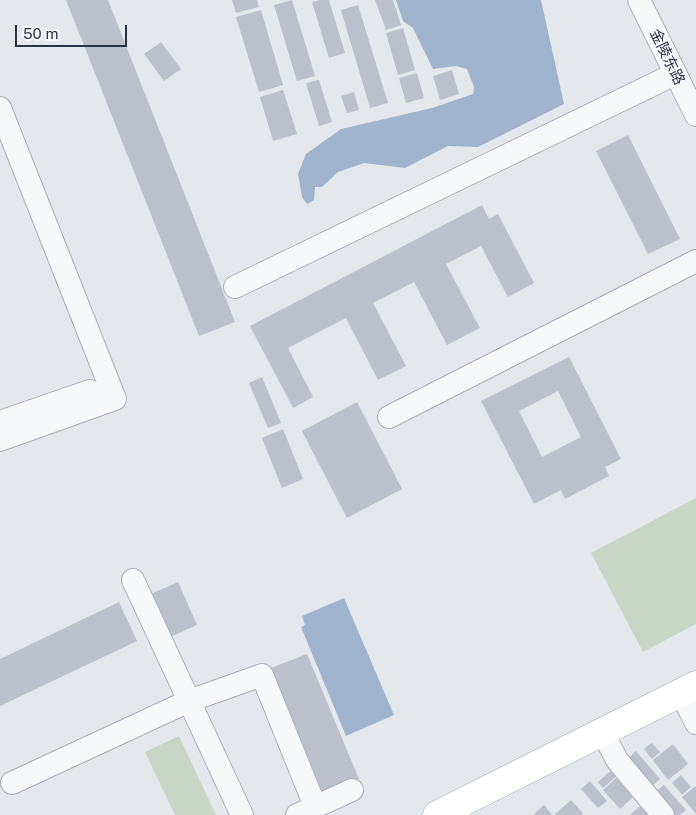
<!DOCTYPE html>
<html>
<head>
<meta charset="utf-8">
<style>
	body { margin:0 }
	#map { position:relative; width:696px; height:815px; overflow:hidden; background:#e4e7ec; font-family:"Public Sans",sans-serif }
	canvas { display:block }
	.scale { position:absolute; left:15px; top:25px; width:112px; height:22px; box-sizing:border-box; border:2px solid #2b3445; border-top:0; padding-left:6px; font-size:15px; line-height:18px; white-space:nowrap; color:#2b3445; -webkit-text-stroke:4px #f4f6f9; paint-order:stroke }
</style>
</head>
<body>
<div id="map">
<canvas width="696" height="815"></canvas>
<div class="scale">50 m</div>
</div>
<script>
const context = document.querySelector('canvas').getContext('2d');
context.lineJoin = 'round';
function fill(path, color) { context.fillStyle = color; context.fill(path, 'evenodd'); }
const toPath = rows => new Path2D(rows.map(r => 'M' + r).join(''));
function stroke(path, color, width, dash) { context.strokeStyle = color; context.lineWidth = width; context.lineCap = dash ? 'butt' : 'round'; context.setLineDash(dash || []); context.stroke(path); }
function write(font, color, halo, rows, align = 'center') {
  context.font = font + ' "Public Sans","Noto Sans SC",sans-serif'; context.lineWidth = 4.5; context.setLineDash([]); context.textBaseline = 'middle'; context.strokeStyle = halo; context.fillStyle = color; for (const [text, x, y, turn = 0] of rows) {
    context.save(); context.translate(x, y); context.rotate((+turn || 0) * Math.PI / 180); context.textAlign = isNaN(turn) ? turn : align; if (halo) context.strokeText(text, 0, 0); context.fillText(text, 0, 0); context.restore();
  }
}
fill(toPath([
	[696,498,696,624,643,652,591,553],
	[179,736,216,815,175,815,145,752]
]), '#c9d6c5');
fill(toPath([
	[396,0,541,0,564,104,478,147,448,146,405,168,364,163,338,172,322,187,315,187,314,200,307,204,302,197,298,174,306,154,341,129,432,108,473,94,474,87,467,69,456,66,433,69,413,28,403,21],
	[344,598,394,715,346,736,301,627,305,625,302,616]
]), '#9fb4cc');
fill(toPath([
	[66,0,108,0,235,322,199,336],
	[232,0,257,0,259,7,236,13],
	[292,0,315,76,297,81,274,5],
	[320,0,329,0,345,53,329,58,312,2],
	[375,0,393,0,401,25,386,30],
	[358,5,388,103,370,108,341,10],
	[261,10,283,85,259,92,236,17],
	[403,28,415,70,398,75,386,33],
	[161,42,181,69,164,81,144,54],
	[452,70,459,94,440,100,433,76],
	[417,73,424,98,406,103,399,78],
	[319,80,332,122,319,126,306,83],
	[283,90,297,134,273,141,260,97],
	[354,92,359,110,347,113,341,96],
	[628,135,680,239,648,254,596,151],
	[482,205,489,219,498,214,534,283,508,297,481,246,446,264,480,328,447,345,414,282,373,303,406,366,378,380,346,318,288,348,313,397,293,408,250,326],
	[569,357,621,459,605,467,609,476,565,499,561,490,534,504,481,401],
	[558,391,581,437,542,457,519,411],
	[262,377,281,423,268,428,249,383],
	[357,402,402,489,347,518,302,431],
	[283,429,303,479,282,488,262,438],
	[178,582,197,625,170,637,151,594],
	[119,602,137,641,0,706,0,659],
	[307,654,359,779,323,794,271,668],
	[652,743,660,752,652,759,644,749],
	[673,744,688,764,668,780,653,760],
	[636,751,660,779,649,789,625,761],
	[614,768,619,774,603,788,598,782],
	[681,775,691,787,682,795,672,783],
	[616,778,633,797,620,809,603,790],
	[590,781,607,801,598,808,581,789],
	[664,785,686,810,680,815,674,815,654,793],
	[696,786,696,814,682,797],
	[571,800,583,813,581,815,556,815,555,814],
	[544,805,552,815,535,815,534,814],
	[640,806,648,815,630,815]
]), '#bbc0ca');
const minor = toPath([
	[639,0,696,115],
	[0,108,115,399,0,440],
	[235,287,675,74],
	[389,417,696,261],
	[0,422,90,391],
	[133,580,242,815],
	[681,693,696,723],
	[603,733,617,760,663,815],
	[12,783,189,701,262,675,315,806],
	[297,815,352,790]
]);
const major = toPath([
	[437,815,696,685]
]);
stroke(minor, '#a9aeb7', 24);
stroke(major, '#a3abb8', 29);
stroke(minor, '#f7f8fa', 22);
stroke(major, '#fff', 28);
write('15px', '#2b3445', '#f4f6f9', [
	["金陵东路",667,57,64]
]);
</script>
</body>
</html>
